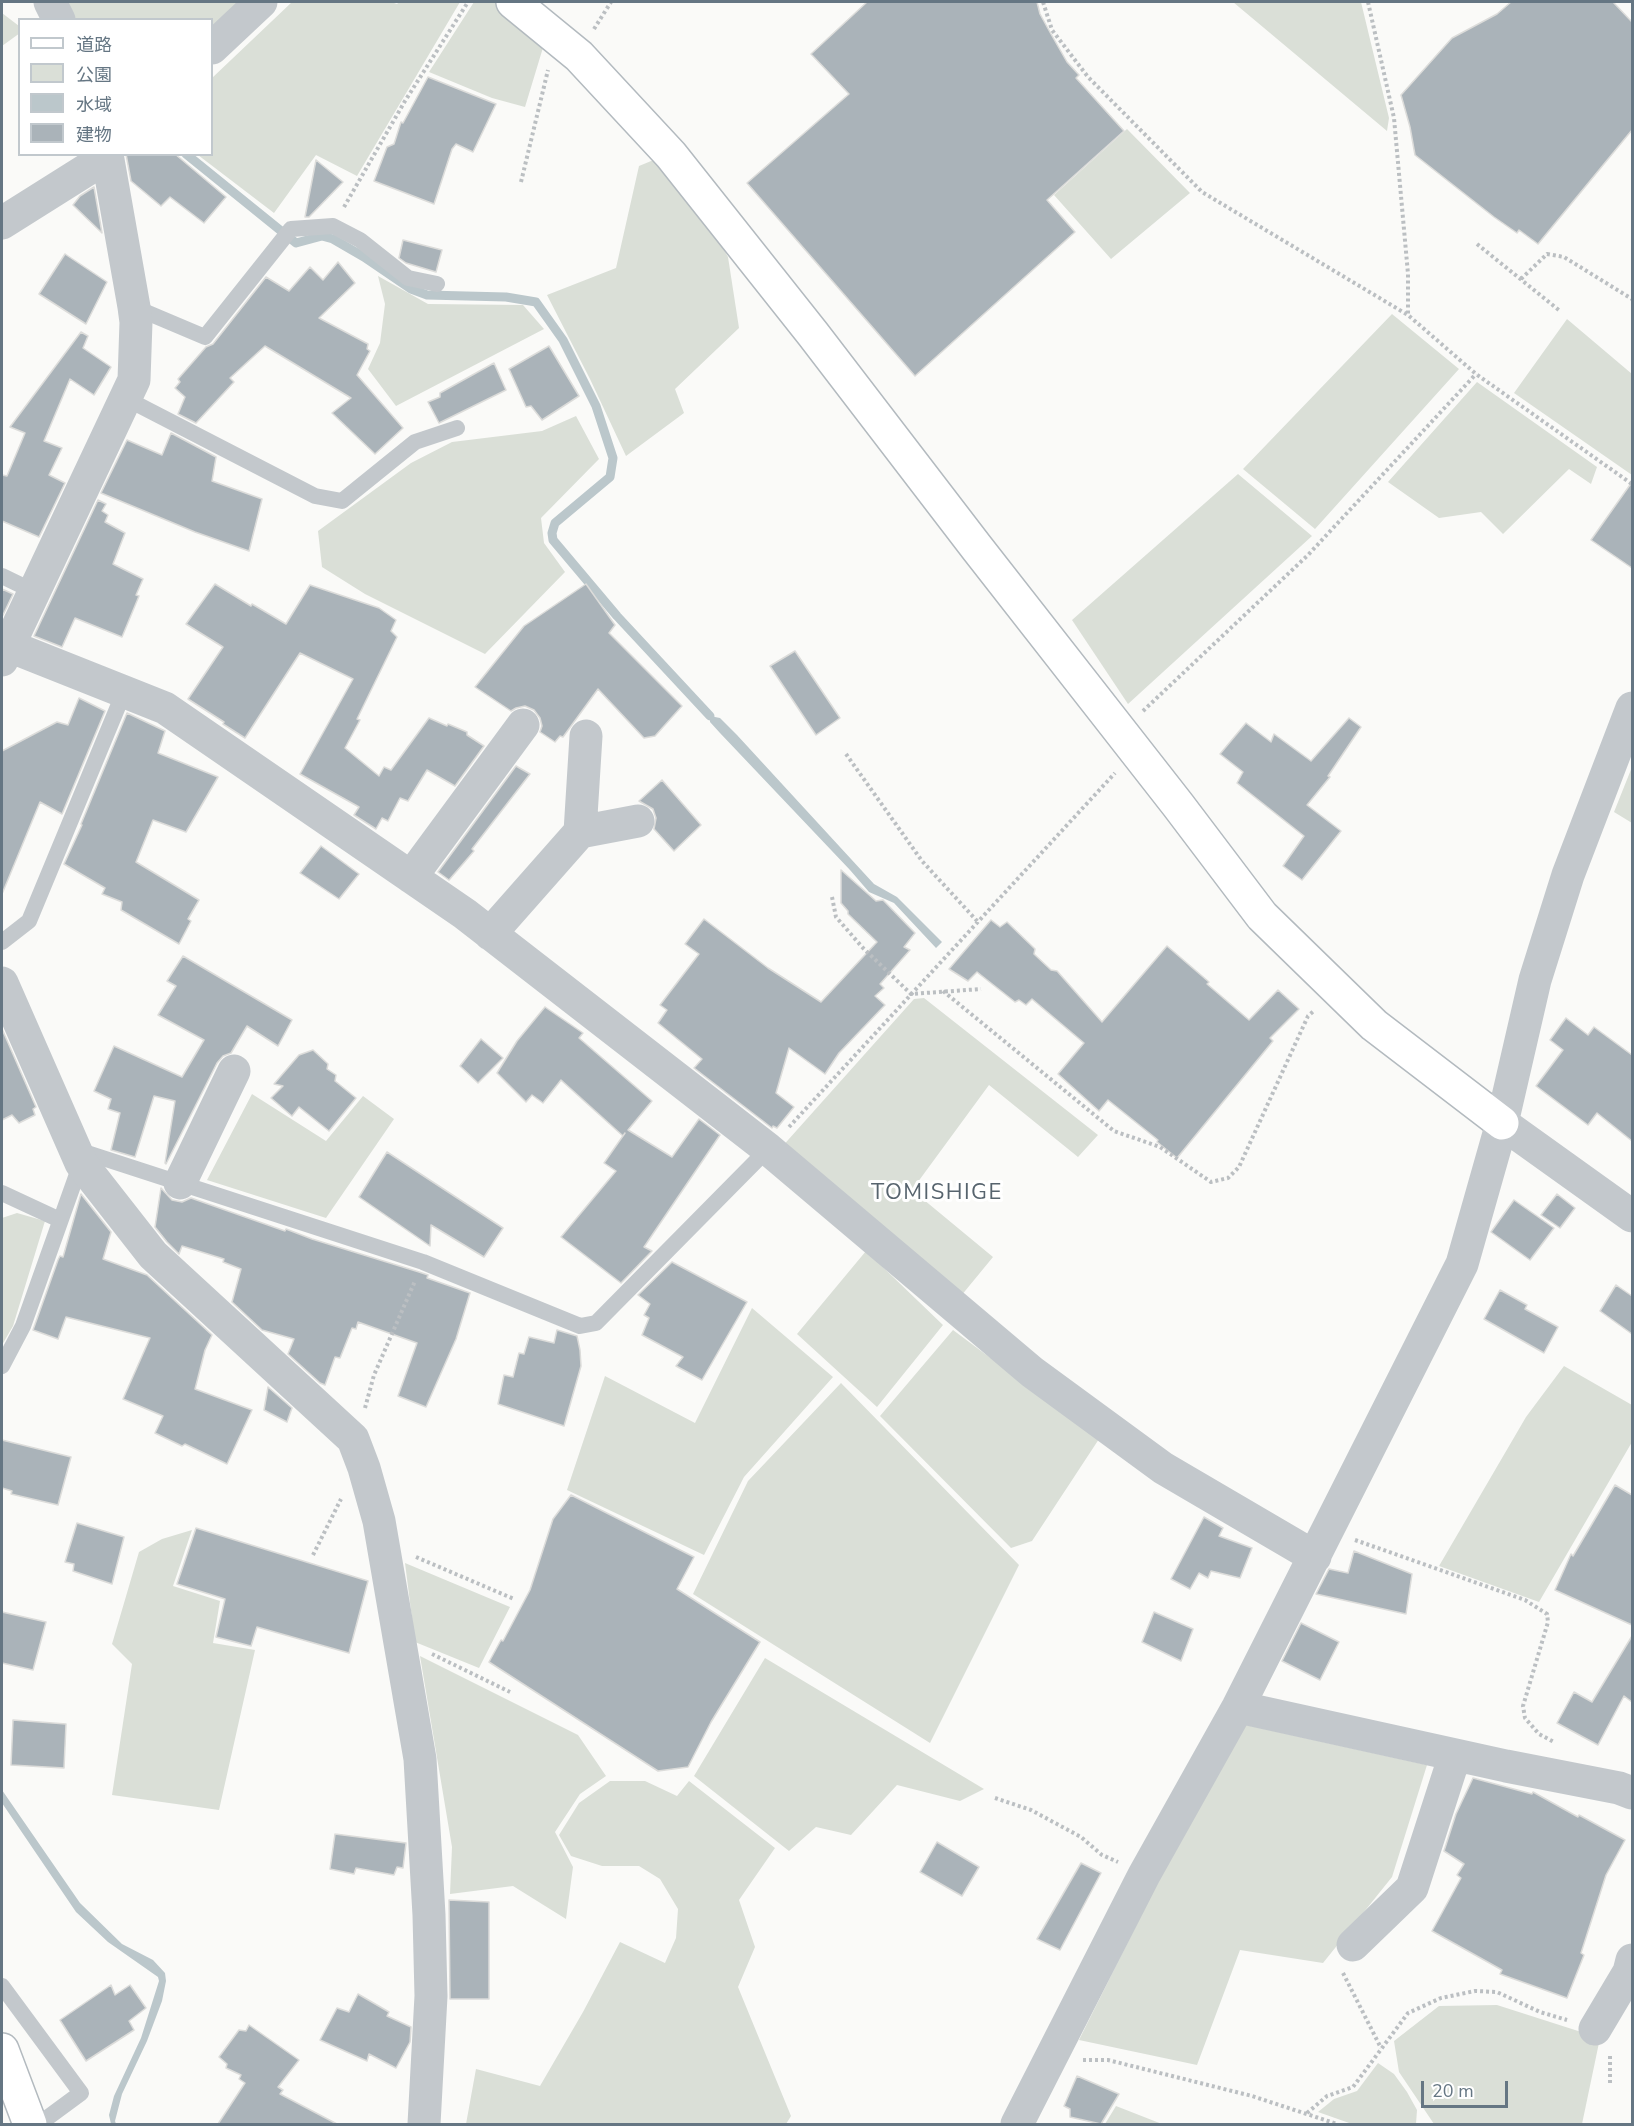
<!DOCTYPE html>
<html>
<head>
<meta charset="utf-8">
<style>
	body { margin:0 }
	#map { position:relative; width:1634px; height:2126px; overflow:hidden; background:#fafaf8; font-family:"Nunito Sans","Noto Sans JP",sans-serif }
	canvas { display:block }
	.frame { position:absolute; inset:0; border:3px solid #657683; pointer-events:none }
	.legend { position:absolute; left:18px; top:18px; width:195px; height:138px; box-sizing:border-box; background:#fff; border:2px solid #c1c8cd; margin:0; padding:8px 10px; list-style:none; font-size:18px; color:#657683 }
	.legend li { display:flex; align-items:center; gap:12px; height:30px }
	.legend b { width:30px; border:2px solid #c1c8cd }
	.scale { position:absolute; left:1421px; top:2081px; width:87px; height:27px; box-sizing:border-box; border:3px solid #657683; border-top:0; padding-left:8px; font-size:18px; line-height:21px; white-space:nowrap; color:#657683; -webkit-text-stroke:4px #fff; paint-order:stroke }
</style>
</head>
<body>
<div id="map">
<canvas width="1634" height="2126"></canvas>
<div class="frame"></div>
<ul class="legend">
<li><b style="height:8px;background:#fff"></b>道路</li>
<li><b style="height:16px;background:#dadfd7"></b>公園</li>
<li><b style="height:16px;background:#bbc7cb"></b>水域</li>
<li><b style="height:16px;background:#aab3b9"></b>建物</li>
</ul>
<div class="scale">20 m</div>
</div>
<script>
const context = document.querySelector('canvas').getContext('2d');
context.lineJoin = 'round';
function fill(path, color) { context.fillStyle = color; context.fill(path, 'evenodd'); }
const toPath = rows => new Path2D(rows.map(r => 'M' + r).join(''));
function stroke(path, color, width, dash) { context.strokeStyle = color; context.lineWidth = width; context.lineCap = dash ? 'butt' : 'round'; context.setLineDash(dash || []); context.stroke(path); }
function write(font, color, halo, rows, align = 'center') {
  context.font = font + ' "Nunito Sans",sans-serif'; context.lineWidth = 6; context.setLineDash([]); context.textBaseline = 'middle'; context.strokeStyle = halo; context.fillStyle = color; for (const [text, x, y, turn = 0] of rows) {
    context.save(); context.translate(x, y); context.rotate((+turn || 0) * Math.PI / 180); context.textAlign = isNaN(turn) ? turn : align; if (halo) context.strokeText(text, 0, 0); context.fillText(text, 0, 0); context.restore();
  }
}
fill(toPath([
	[63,2,239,2,212,26,212,20,71,19],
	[292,2,391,2,397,4,399,2,460,2,357,176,316,155,274,213,198,155,212,154,212,78],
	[474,2,502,2,545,41,525,107,492,98,429,72],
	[1233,2,1361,2,1389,118,1387,131],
	[2,13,19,26,20,33,2,46],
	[1127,129,1190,193,1111,259,1054,195],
	[656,159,694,196,728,257,739,328,675,389,684,413,626,456,590,379,547,295,616,268,639,166],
	[378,276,428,304,523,305,544,329,396,406,368,369,380,343,385,304],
	[1392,314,1459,369,1315,529,1243,469],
	[1567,319,1632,374,1632,475,1514,393],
	[1477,382,1597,467,1591,484,1569,469,1503,534,1481,512,1439,518,1388,482],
	[576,416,599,459,541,518,544,543,565,572,485,654,365,594,322,567,318,531,411,463,452,442,542,431],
	[1238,474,1312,536,1128,704,1072,620],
	[1632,767,1632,823,1614,812],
	[924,998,1098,1135,1078,1157,989,1085,912,1190,993,1257,956,1302,780,1149,914,999],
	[252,1094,326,1141,363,1096,394,1119,326,1218,207,1180],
	[17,1213,45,1221,13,1326,2,1345,2,1218],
	[866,1251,943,1325,877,1407,797,1334],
	[752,1308,833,1377,744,1477,704,1555,567,1490,605,1376,695,1423],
	[953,1330,1099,1439,1032,1541,1011,1548,880,1416],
	[1564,1366,1632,1405,1632,1442,1539,1602,1439,1566,1526,1417],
	[841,1383,1019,1565,930,1743,693,1594,748,1481],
	[192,1530,173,1586,220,1601,213,1643,255,1650,219,1810,112,1795,132,1664,112,1644,139,1552,162,1539],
	[405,1563,510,1607,479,1668,415,1642],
	[420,1656,578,1735,606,1776,580,1794,555,1832,573,1867,566,1919,513,1886,450,1894,452,1847],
	[765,1658,984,1789,960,1801,897,1785,851,1835,816,1827,789,1851,694,1776],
	[1237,1723,1427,1765,1392,1877,1323,1963,1240,1950,1197,2065,1079,2040],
	[610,1781,645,1781,677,1796,689,1781,775,1848,739,1900,755,1947,738,1987,791,2116,786,2124,466,2124,476,2069,540,2086,583,2012,620,1942,665,1963,676,1938,678,1909,660,1879,639,1866,602,1866,571,1856,559,1835,579,1803],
	[1497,2005,1600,2038,1582,2124,1434,2124,1399,2072,1394,2041,1439,2006],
	[1378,2063,1394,2074,1407,2092,1417,2110,1416,2124,1352,2124,1318,2112,1334,2099,1357,2091],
	[1116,2106,1162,2124,1105,2124]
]), '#dadfd7');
fill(toPath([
	[710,716,720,718,737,735,874,884,897,897,942,942,936,948,894,903,869,892,850,870,720,733,710,722],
	[2,1790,80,1903,122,1944,153,1960,165,1973,166,1981,162,2001,147,2041,122,2094,115,2121,116,2124,111,2124,109,2115,114,2096,141,2038,159,1981,158,1977,108,1942,76,1912,2,1803]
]), '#bbc7cb');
stroke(toPath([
	[186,154,296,243,322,236,333,239,364,257,411,289,427,295,506,297,536,302,563,340,596,406,613,458,610,477,555,523,552,533,553,540,617,616,710,716]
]), '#bbc7cb', 9);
const building = toPath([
	[867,2,1037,2,1040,14,1051,34,1067,62,1079,75,1076,78,1124,131,1047,200,1075,232,915,376,747,183,849,94,811,54,867,2],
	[1511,2,1613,2,1632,22,1632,130,1538,244,1519,230,1517,233,1494,217,1415,155,1410,127,1401,95,1452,38,1497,14,1511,2],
	[428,77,496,104,473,152,456,144,452,149,434,204,374,181,387,147,394,144,401,122,403,123,428,77],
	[126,154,175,154,226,197,204,223,170,197,161,206,131,181,126,154],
	[316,160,343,182,309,217,305,217,316,160],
	[94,187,102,233,73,205,80,196,94,187],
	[403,240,442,250,436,272,406,263,399,258,403,240],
	[65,254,107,282,86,324,39,294,65,254],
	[338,262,355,283,319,318,368,344,367,349,370,351,357,375,403,428,375,454,332,413,351,398,265,346,230,378,234,382,196,423,178,414,185,397,175,388,180,382,178,379,206,347,213,344,266,277,289,291,310,267,323,280,338,262],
	[81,332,88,336,83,348,111,367,94,395,70,379,44,441,62,448,49,475,65,483,39,537,2,521,2,475,7,476,25,433,10,427,81,332],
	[549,346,579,396,542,420,531,406,526,407,509,369,549,346],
	[494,363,506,390,439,423,428,402,440,397,440,393,494,363],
	[171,433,216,457,212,481,262,499,249,551,195,532,101,493,127,440,162,455,171,433],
	[1632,482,1632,568,1591,540,1632,482],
	[98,500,106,504,102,511,108,515,105,522,125,533,113,564,143,579,136,595,139,596,122,637,75,618,62,647,34,636,98,500],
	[215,584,251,606,252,604,286,624,310,585,379,608,396,620,391,631,397,637,357,719,360,720,345,748,379,776,384,767,391,770,429,718,447,726,448,724,467,732,467,735,484,746,455,786,427,770,408,801,400,798,388,821,382,818,376,829,354,815,359,807,300,774,353,679,300,653,245,738,223,724,224,722,188,699,223,647,186,624,215,584],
	[586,584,615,625,609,633,682,706,655,736,644,738,598,689,563,737,560,736,555,742,540,732,542,726,540,718,534,710,525,706,516,708,511,711,475,687,524,626,586,584],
	[2,589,13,594,2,617,2,589],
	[795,651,840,718,816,735,770,666,795,651],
	[79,698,105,711,62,814,40,802,2,894,2,751,57,722,68,725,79,698],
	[127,713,165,731,158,753,218,777,186,832,153,820,136,862,199,900,188,919,191,921,179,944,121,910,122,902,102,894,105,888,64,864,82,825,81,824,127,713],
	[1349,718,1361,727,1328,776,1330,777,1307,805,1341,831,1302,880,1283,866,1304,836,1237,783,1243,772,1220,754,1246,723,1271,742,1274,734,1311,761,1349,718],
	[516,766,530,774,472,849,474,851,449,880,438,872,516,766],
	[662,780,701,825,674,851,654,829,656,818,653,809,639,801,662,780],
	[321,846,359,874,339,899,300,873,321,846],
	[841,870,876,901,883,900,915,933,904,947,910,950,880,984,884,988,875,996,885,1005,839,1053,825,1074,789,1048,776,1093,794,1107,777,1128,773,1126,772,1128,694,1068,702,1059,658,1023,667,1010,660,1005,699,954,685,944,704,919,768,968,821,1002,877,942,848,914,848,911,841,903,841,870],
	[991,920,1000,927,1007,922,1035,949,1034,954,1051,970,1057,971,1102,1022,1167,946,1209,982,1207,984,1249,1020,1278,990,1299,1009,1270,1038,1273,1041,1177,1158,1157,1142,1158,1140,1108,1100,1099,1111,1058,1074,1084,1043,1032,999,1026,1005,1019,1000,1015,1002,977,972,968,981,949,969,991,920],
	[183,956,292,1020,278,1046,247,1026,231,1053,223,1056,217,1063,166,1164,165,1163,175,1101,154,1096,135,1157,111,1150,120,1113,108,1109,111,1099,94,1091,114,1046,182,1077,204,1040,158,1015,176,986,167,981,183,956],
	[545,1007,583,1033,579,1038,652,1101,628,1130,672,1157,699,1119,720,1135,644,1247,652,1251,621,1283,561,1237,616,1171,604,1163,625,1133,623,1136,561,1080,543,1103,532,1095,526,1102,497,1073,517,1041,545,1007],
	[1566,1018,1588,1035,1594,1027,1632,1055,1632,1141,1597,1113,1588,1125,1536,1086,1563,1050,1550,1040,1566,1018],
	[2,1029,36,1107,33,1109,35,1115,19,1123,12,1115,2,1120,2,1029],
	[481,1039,503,1058,478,1083,460,1066,481,1039],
	[313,1050,328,1064,327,1069,336,1075,335,1081,356,1098,329,1131,299,1107,292,1116,271,1098,283,1086,274,1084,299,1055,313,1050],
	[387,1152,503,1228,484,1257,431,1225,430,1246,359,1197,387,1152],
	[161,1188,172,1200,182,1202,191,1198,285,1231,286,1229,312,1239,419,1272,428,1275,427,1278,470,1293,456,1339,426,1407,398,1396,417,1343,358,1322,356,1329,352,1328,340,1358,335,1357,325,1385,320,1383,288,1354,294,1339,262,1330,232,1302,241,1269,223,1262,224,1259,182,1246,179,1254,167,1242,155,1227,161,1188],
	[81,1194,111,1232,103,1259,147,1275,212,1335,205,1350,195,1389,252,1410,227,1464,185,1444,182,1446,155,1433,163,1416,123,1399,150,1338,66,1317,58,1339,33,1330,58,1260,60,1256,63,1257,81,1194],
	[1557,1194,1575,1208,1560,1228,1541,1215,1557,1194],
	[1514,1200,1554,1228,1530,1260,1491,1232,1514,1200],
	[672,1262,747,1302,702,1380,676,1366,683,1357,642,1335,649,1318,644,1315,650,1304,638,1295,672,1262],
	[1616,1285,1632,1296,1632,1334,1600,1311,1616,1285],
	[1500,1290,1527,1305,1525,1309,1558,1327,1544,1353,1484,1319,1500,1290],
	[557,1330,577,1336,580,1350,581,1366,564,1426,498,1404,504,1375,513,1377,519,1353,524,1354,529,1337,554,1343,557,1330],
	[268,1387,292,1408,287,1422,264,1410,268,1387],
	[2,1440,71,1457,58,1505,11,1494,12,1491,2,1488,2,1440],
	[1615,1485,1632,1495,1632,1625,1555,1590,1571,1554,1573,1556,1615,1485],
	[571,1495,694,1557,677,1589,760,1642,711,1722,688,1767,658,1771,489,1662,501,1640,503,1641,530,1590,553,1519,571,1495],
	[1204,1517,1223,1528,1219,1536,1252,1548,1240,1578,1211,1571,1208,1578,1199,1573,1190,1589,1171,1579,1204,1517],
	[77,1523,124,1537,112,1584,73,1571,74,1564,65,1562,77,1523],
	[196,1528,368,1581,349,1653,257,1627,251,1646,216,1637,225,1599,177,1584,196,1528],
	[1354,1551,1412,1574,1406,1614,1316,1594,1329,1569,1348,1573,1354,1551],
	[2,1612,46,1622,33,1670,2,1663,2,1612],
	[1154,1612,1193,1629,1181,1661,1142,1642,1154,1612],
	[1301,1623,1339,1642,1320,1680,1282,1661,1301,1623],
	[1632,1636,1632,1702,1624,1696,1598,1745,1557,1723,1574,1692,1592,1702,1632,1636],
	[13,1720,66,1724,64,1768,11,1765,13,1720],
	[1473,1778,1532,1794,1533,1792,1578,1817,1579,1815,1625,1840,1606,1875,1581,1953,1584,1955,1567,1998,1500,1974,1502,1970,1432,1931,1461,1878,1457,1875,1464,1864,1444,1851,1456,1814,1473,1778],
	[335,1834,406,1843,403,1868,397,1867,394,1875,356,1868,354,1874,330,1869,335,1834],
	[937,1842,979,1867,962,1896,920,1872,937,1842],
	[1081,1863,1101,1873,1060,1950,1037,1939,1081,1863],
	[449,1900,489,1902,489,1999,450,1999,449,1900],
	[111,1985,115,1995,130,1985,146,2008,129,2021,134,2030,86,2061,60,2020,111,1985],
	[358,1994,389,2012,387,2016,411,2027,410,2042,396,2068,369,2054,367,2061,320,2040,337,2008,349,2012,358,1994],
	[249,2025,299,2060,278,2087,283,2090,280,2094,337,2124,218,2124,245,2083,239,2079,241,2075,226,2068,227,2064,219,2057,239,2030,246,2031,249,2025],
	[1077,2076,1119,2094,1101,2124,1070,2117,1070,2109,1064,2106,1077,2076]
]);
fill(building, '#aab3b9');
stroke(building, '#dcdcda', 1.5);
const secondary = toPath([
	[513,2,579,56,671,155,813,334,977,548,1178,805,1262,916,1374,1025,1502,1123],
	[2,2050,30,2124]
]);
stroke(secondary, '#b3babf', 36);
stroke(toPath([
	[1043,2,1052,30,1088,77,1202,192,1408,315,1476,374,1632,484],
	[1368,2,1394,118,1408,274,1408,315],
	[594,29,611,2],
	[521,182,548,70],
	[344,207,405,101,468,2],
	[1477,244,1560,311],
	[1521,279,1547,254,1564,257,1632,299],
	[1143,711,1308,555,1476,374],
	[846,754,922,861,978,922],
	[832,897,836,917,863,948,911,994,981,989],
	[943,991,1114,1131,1160,1147,1211,1182,1228,1178,1239,1167,1308,1016,1315,1010],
	[789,1127,1115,773],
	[365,1408,374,1375,415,1281],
	[1355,1540,1525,1600,1547,1614,1548,1622,1523,1706,1525,1718,1539,1734,1554,1742],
	[313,1555,341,1499],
	[416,1557,514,1599],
	[432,1654,510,1692],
	[995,1798,1031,1810,1081,1837,1102,1855,1118,1862],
	[1343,1973,1381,2048],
	[1610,2056,1610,2086],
	[1083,2060,1108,2060,1252,2096,1337,2124],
	[1307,2113,1327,2096,1353,2087,1408,2013,1441,1998,1475,1991,1497,1992,1540,2012,1567,2020]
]), '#bbbfc2', 4, [3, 3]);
stroke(toPath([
	[134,307,205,337,291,229,333,226,360,240,408,278,437,284],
	[125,398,315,496,342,501,415,442,457,428],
	[2,576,35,592],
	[2,942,29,921,124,692],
	[75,1149,423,1262,580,1326,596,1323,768,1149],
	[2,1193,60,1220],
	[2,1366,23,1326,81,1163],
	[2,1986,81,2093,39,2124]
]), '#c3c8cc', 16);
stroke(toPath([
	[50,2,59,20],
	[212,48,261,2],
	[2,223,91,167,100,154],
	[9,646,165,708,465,914,768,1149,1032,1372,1163,1468,1315,1557],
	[2,660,134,380,136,322,134,307,107,154],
	[580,832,638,821],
	[411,877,523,725],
	[490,934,580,832,586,736],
	[2,983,81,1163,153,1255,353,1439,364,1468,379,1521,420,1759,429,1915,431,1996,424,2124],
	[1502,1123,1632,1216],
	[180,1183,234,1071],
	[1238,1707,1506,1766,1619,1788,1632,1793],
	[1353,1945,1412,1888,1455,1755],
	[1595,2029,1629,1972,1632,1960],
	[1017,2124,1144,1875,1238,1707,1462,1264,1502,1123,1535,980,1568,875,1632,708]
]), '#c3c8cc', 33);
stroke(secondary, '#fff', 33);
context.letterSpacing = '1.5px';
write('22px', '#57646e', '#fff', [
	["TOMISHIGE",937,1194]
]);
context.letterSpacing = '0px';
</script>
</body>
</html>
